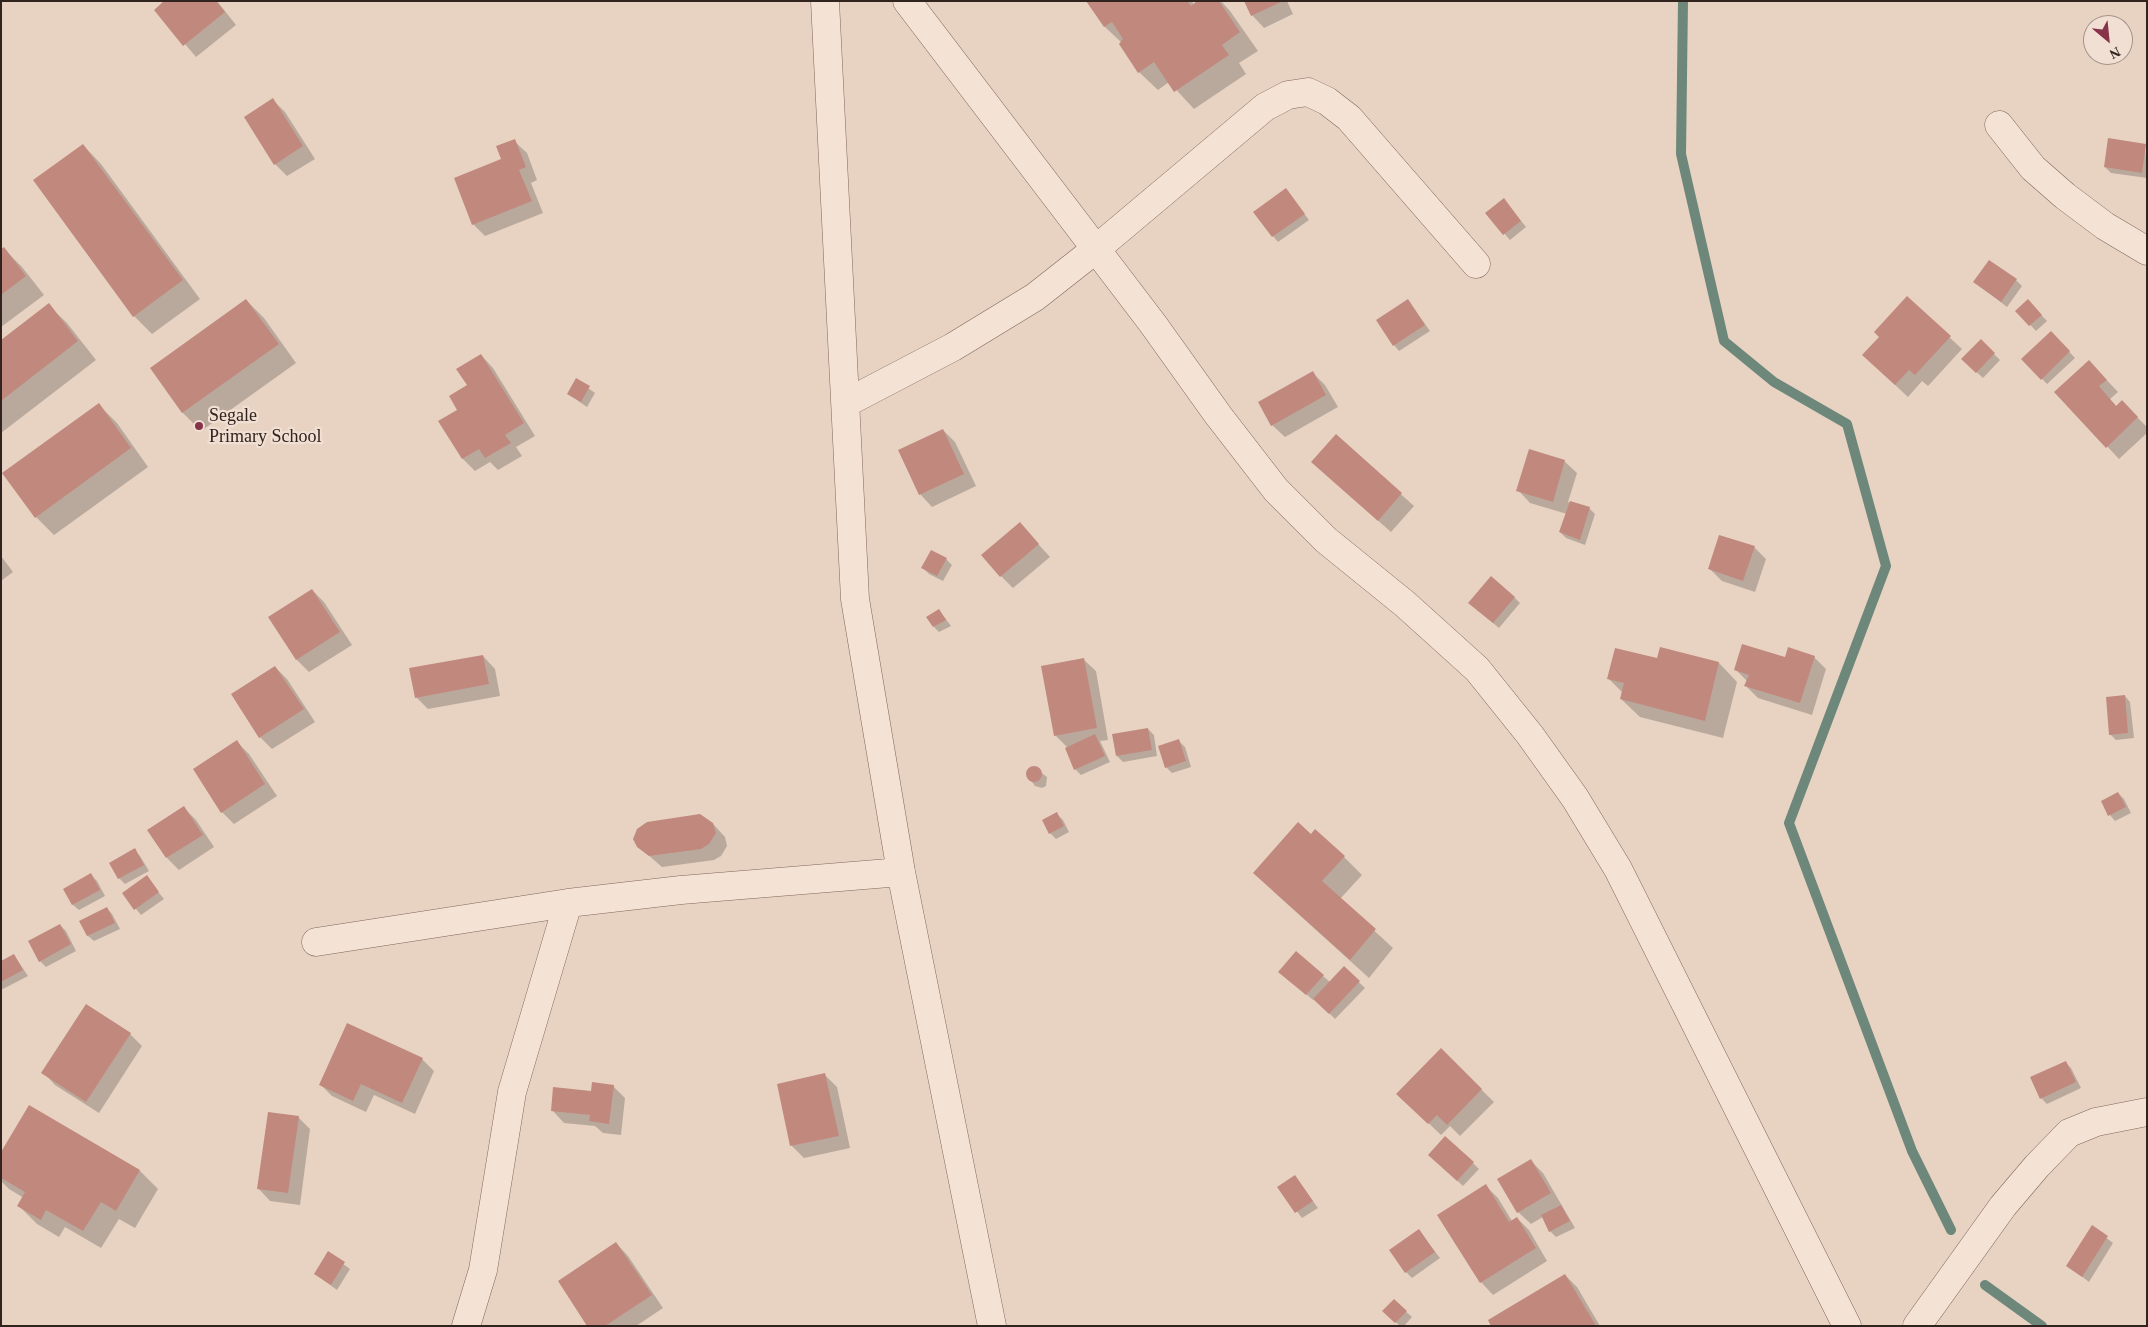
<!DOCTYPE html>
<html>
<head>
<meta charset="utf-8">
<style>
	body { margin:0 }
	#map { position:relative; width:2148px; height:1327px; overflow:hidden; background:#e8d3c3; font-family:Georgia,serif }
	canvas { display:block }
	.frame { position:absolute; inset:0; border:2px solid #31231e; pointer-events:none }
	.north { position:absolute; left:2083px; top:15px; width:50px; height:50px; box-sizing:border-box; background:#f0dfd2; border:1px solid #a4948a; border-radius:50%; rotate:152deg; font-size:14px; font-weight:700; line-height:20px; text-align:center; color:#31231e }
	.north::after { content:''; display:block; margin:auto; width:18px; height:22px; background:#87344a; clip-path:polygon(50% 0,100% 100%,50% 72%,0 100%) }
</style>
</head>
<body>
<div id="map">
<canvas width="2148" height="1327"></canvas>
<div class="frame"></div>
<div class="north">N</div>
</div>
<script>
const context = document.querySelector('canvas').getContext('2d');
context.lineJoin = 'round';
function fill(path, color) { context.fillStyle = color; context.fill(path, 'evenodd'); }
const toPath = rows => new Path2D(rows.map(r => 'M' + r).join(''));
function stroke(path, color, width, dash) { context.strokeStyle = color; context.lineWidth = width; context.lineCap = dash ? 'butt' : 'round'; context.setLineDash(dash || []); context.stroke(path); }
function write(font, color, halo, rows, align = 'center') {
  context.font = font + ' Georgia,serif'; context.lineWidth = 4.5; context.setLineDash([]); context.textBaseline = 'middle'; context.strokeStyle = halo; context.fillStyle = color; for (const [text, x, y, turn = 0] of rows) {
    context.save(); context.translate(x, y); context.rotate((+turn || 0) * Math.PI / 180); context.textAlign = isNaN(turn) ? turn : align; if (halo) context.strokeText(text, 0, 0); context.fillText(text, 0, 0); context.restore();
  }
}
fill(toPath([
	[166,1,217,1,236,25,196,57,156,10],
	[1087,1,1192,1,1194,5,1200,1,1221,1,1230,11,1258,51,1239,63,1246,74,1194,109,1169,82,1158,90,1139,72,1122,43,1105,27],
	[1245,1,1287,1,1293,14,1264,28,1252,15],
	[273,100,285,112,315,159,287,176,275,164],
	[514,141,527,153,537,180,531,183,543,213,485,236,473,224,503,160],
	[83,145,101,164,200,299,152,334,134,316],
	[2145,145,2147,178,2111,173,2105,167],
	[1286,190,1309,220,1278,242,1273,236],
	[1509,206,1526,227,1510,240,1487,214],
	[4,249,22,267,44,295,1,327,1,250],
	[2016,280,2022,286,2007,307,1975,282],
	[1907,298,1962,349,1928,386,1922,381,1908,397,1876,367,1881,337],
	[246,300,264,318,296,363,201,431,183,413,152,368],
	[1408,300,1430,331,1399,351,1394,345],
	[2028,301,2047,321,2036,331,2017,311],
	[48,305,67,323,96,360,1,433,1,341],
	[2051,332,2075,358,2047,384,2023,359],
	[1981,341,2000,360,1983,378,1969,365],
	[481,355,493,368,535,436,516,447,522,456,498,470,490,462,475,471,463,459,440,422,459,410],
	[1313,373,1325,385,1338,407,1285,437,1272,425],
	[2101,374,2118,392,2110,399,2117,407,2134,414,2147,427,2147,433,2119,459,2056,392],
	[577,380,595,393,587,407,568,394],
	[99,405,117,423,148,467,54,535,36,517],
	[943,430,955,442,976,486,932,507,920,494],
	[1336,436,1414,506,1391,532,1325,474],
	[1564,461,1577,473,1568,502,1589,508,1595,514,1585,545,1566,538,1560,532,1567,514,1530,503,1518,490],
	[1020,524,1050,557,1013,588,1001,576],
	[1754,547,1766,559,1755,592,1722,581,1710,569],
	[1,556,13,572,1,581],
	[946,559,952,565,943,581,929,574,923,568],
	[312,590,324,602,352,645,309,672,297,660,269,617],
	[1514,597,1520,603,1499,628,1476,609],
	[939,610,951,626,939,632,934,627],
	[1661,649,1719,663,1737,682,1723,738,1640,717,1621,699,1623,693,1609,679,1658,660],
	[483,656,495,669,500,696,428,709,416,697],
	[1814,657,1826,669,1812,715,1758,698,1746,686,1747,681,1736,670,1786,658],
	[1083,659,1096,671,1108,740,1100,741,1110,762,1081,775,1075,769,1068,748,1055,735],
	[275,667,287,679,315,722,272,749,260,737],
	[2125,696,2130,702,2134,738,2116,740,2110,734],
	[1148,729,1154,735,1157,756,1123,762,1117,756],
	[1179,741,1185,747,1191,767,1172,773,1166,767],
	[237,742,249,754,277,796,234,824,222,812],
	[1034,767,1047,777,1046,786,1042,788,1035,786,1027,775,1029,769],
	[2118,793,2124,799,2131,813,2115,821,2110,815,2103,801],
	[184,808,196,820,214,847,179,870,167,858],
	[1057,814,1063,820,1069,832,1056,839,1050,833],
	[713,824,725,837,727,846,721,856,714,860,662,867,638,846],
	[1311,836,1344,857,1362,875,1340,899,1393,948,1369,978,1273,891],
	[134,850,140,856,149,871,125,884,119,878],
	[91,875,97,881,105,896,79,910,73,905,65,889],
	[146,877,164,899,141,915,123,893],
	[107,908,112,914,120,929,94,941,88,936,81,922],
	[60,925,66,931,76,951,46,967,40,961],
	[14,955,28,976,1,990,1,962],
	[1344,968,1365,988,1335,1019,1314,998,1313,1000,1286,977,1323,976,1330,982],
	[130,1034,142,1046,99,1113,55,1085,43,1072],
	[1441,1050,1494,1102,1460,1136,1450,1126,1441,1135,1398,1094],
	[422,1059,434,1071,415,1114,374,1095,366,1112,332,1096,320,1084],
	[2065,1062,2071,1068,2081,1088,2047,1104,2042,1099,2032,1078],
	[825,1075,837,1087,850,1148,804,1158,791,1145],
	[613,1086,625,1098,621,1135,603,1133,595,1126,564,1123,552,1110,592,1092],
	[29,1107,140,1171,158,1189,135,1228,119,1219,101,1248,65,1227,59,1237,37,1224,19,1206,24,1198,9,1189,1,1181,1,1154],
	[298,1117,310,1129,300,1205,270,1201,258,1188],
	[1435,1160,1473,1163,1479,1169,1463,1186],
	[1531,1161,1543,1173,1575,1228,1556,1237,1550,1231,1543,1217,1531,1224,1518,1212,1499,1180],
	[1295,1177,1318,1208,1302,1218,1279,1188],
	[1486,1186,1498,1198,1512,1221,1517,1218,1529,1230,1547,1261,1493,1295,1481,1282],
	[2092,1227,2113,1243,2089,1282,2068,1266],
	[1419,1231,1440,1258,1412,1278,1406,1272],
	[616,1243,628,1256,663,1308,636,1326,589,1326],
	[328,1253,350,1269,337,1290,315,1274],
	[1565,1275,1577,1287,1600,1326,1493,1326],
	[1394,1301,1412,1317,1404,1326,1400,1326,1384,1311]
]), '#0003');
stroke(toPath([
	[1683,1,1681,154,1724,341,1774,382,1847,424,1886,566,1789,823,1912,1151,1951,1230],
	[1985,1285,2042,1326]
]), '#6d887a', 10);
fill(toPath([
	[164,1,216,1,225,12,183,46,154,10],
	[1086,1,1187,1,1191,6,1197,1,1219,1,1240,32,1222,45,1229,55,1174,92,1154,62,1138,73,1119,44,1123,39,1112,22,1104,27],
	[1244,1,1283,1,1251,16],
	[273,98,303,146,274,165,244,117],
	[2108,138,2146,144,2142,173,2104,167],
	[515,139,526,167,519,170,532,201,472,225,454,178,501,159,496,146],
	[83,144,183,280,133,317,33,180],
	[1286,188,1305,214,1272,237,1253,212],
	[1504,198,1521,221,1503,235,1485,213],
	[4,247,26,276,1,295,1,249],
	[1989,260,2017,279,2001,302,1973,282],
	[1907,296,1951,336,1915,375,1909,370,1895,385,1862,355,1879,337,1874,332],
	[246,299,279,344,182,413,150,368],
	[1408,299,1425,325,1393,346,1376,320],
	[2028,299,2042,315,2029,326,2015,311],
	[49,303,78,341,1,401,1,340],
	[2051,331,2070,351,2041,380,2021,359],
	[1981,339,1995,353,1976,373,1961,359],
	[481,354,524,423,505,435,511,443,485,458,479,449,462,459,438,421,457,410,449,396,467,385,456,369],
	[2089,360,2107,380,2099,386,2116,406,2122,400,2138,417,2106,448,2054,392],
	[1313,371,1326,395,1271,426,1258,402],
	[576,378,590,386,581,402,567,394],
	[99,403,131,448,35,518,2,473],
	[943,429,964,474,919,495,898,450],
	[1336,434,1402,493,1378,521,1311,462],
	[1529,449,1565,460,1553,502,1516,491],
	[1570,501,1590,507,1580,540,1559,532],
	[1020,522,1039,544,1000,577,981,555],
	[1719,535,1755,546,1743,581,1708,569],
	[931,550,947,558,937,576,921,568],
	[1491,576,1515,597,1493,623,1468,603],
	[312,589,340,632,296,660,268,617],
	[939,609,946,620,933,627,926,617],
	[1742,644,1785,657,1788,647,1815,656,1800,703,1744,686,1749,675,1734,670],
	[1660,647,1719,662,1705,721,1620,699,1624,683,1607,679,1615,648,1657,658],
	[483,655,489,684,415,698,409,668],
	[1084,658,1097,728,1054,736,1041,666],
	[275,666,304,709,259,738,231,694],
	[2125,695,2128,733,2109,735,2106,697],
	[1148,728,1152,750,1116,756,1112,734],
	[1095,734,1105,756,1074,770,1065,748],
	[1179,739,1186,761,1165,768,1158,746],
	[237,740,265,784,221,813,193,769],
	'1026 774a8 8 0 1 1 16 0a8 8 0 1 1-16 0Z',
	[2118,792,2126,807,2108,816,2101,801],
	[184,806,203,835,166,858,147,830],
	[1057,812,1064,826,1049,834,1042,820],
	[700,814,713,823,716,833,709,844,701,849,649,856,637,847,633,839,637,829,647,822],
	[1298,822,1311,834,1315,829,1345,856,1322,881,1376,929,1350,960,1253,873],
	[135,848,144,865,118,879,109,863],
	[91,873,100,890,72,905,63,889],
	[147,875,159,892,134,910,122,893],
	[107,907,115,923,87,936,79,921],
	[60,924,71,944,39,962,28,941],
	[1296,951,1324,975,1306,995,1278,972],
	[14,954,23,970,1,982,1,961],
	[1344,966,1360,981,1329,1014,1313,999],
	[86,1004,131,1033,86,1102,41,1073],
	[347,1023,423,1058,402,1103,361,1084,353,1101,319,1085],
	[1441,1048,1482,1089,1447,1125,1437,1115,1428,1124,1396,1094],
	[2066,1061,2076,1082,2040,1099,2030,1077],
	[825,1073,839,1136,790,1146,777,1084],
	[592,1082,614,1085,609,1124,589,1121,590,1115,551,1111,553,1087,591,1091],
	[29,1105,140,1170,116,1211,101,1202,83,1231,46,1210,41,1220,17,1206,25,1192,1,1178,1,1152],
	[268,1112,299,1116,288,1193,257,1189],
	[1445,1136,1474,1162,1457,1181,1428,1155],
	[1531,1159,1551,1193,1517,1213,1497,1179],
	[1295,1175,1313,1201,1295,1213,1277,1187],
	[1486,1184,1509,1222,1517,1217,1536,1248,1480,1283,1437,1215],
	[1561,1205,1570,1221,1549,1232,1541,1215],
	[2092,1225,2108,1236,2082,1277,2066,1266],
	[1419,1229,1435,1252,1405,1273,1389,1250],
	[616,1242,652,1295,605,1326,587,1326,558,1281],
	[328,1251,345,1262,331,1285,314,1274],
	[1565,1274,1595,1324,1592,1326,1491,1326,1488,1320],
	[1394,1299,1407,1311,1395,1323,1382,1311]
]), '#c1887e');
const minor = toPath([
	[825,1,855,599,901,872,992,1326],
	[907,1,1153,324,1218,415,1276,490,1326,540,1405,604,1477,669,1530,735,1575,798,1618,869,1847,1326],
	[1999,125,2033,168,2065,196,2105,226,2147,251],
	[846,403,953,347,1035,297,1096,249,1265,107,1288,95,1308,92,1327,101,1349,118,1476,264],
	[316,942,568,903,681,890,901,872],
	[466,1326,483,1270,512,1092,568,903],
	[1917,1326,2003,1206,2037,1166,2069,1133,2096,1122,2147,1112]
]);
stroke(minor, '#7f665c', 29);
stroke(minor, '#f4e3d5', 28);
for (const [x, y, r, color] of [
	[199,426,5,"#87344a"]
]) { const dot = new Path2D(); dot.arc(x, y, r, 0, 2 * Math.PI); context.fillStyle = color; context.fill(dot); stroke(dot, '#f0dfd2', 2); }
write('18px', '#31231e', '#f0dfd2', [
	["Segale",209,416],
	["Primary School",209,437]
], 'left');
</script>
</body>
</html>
